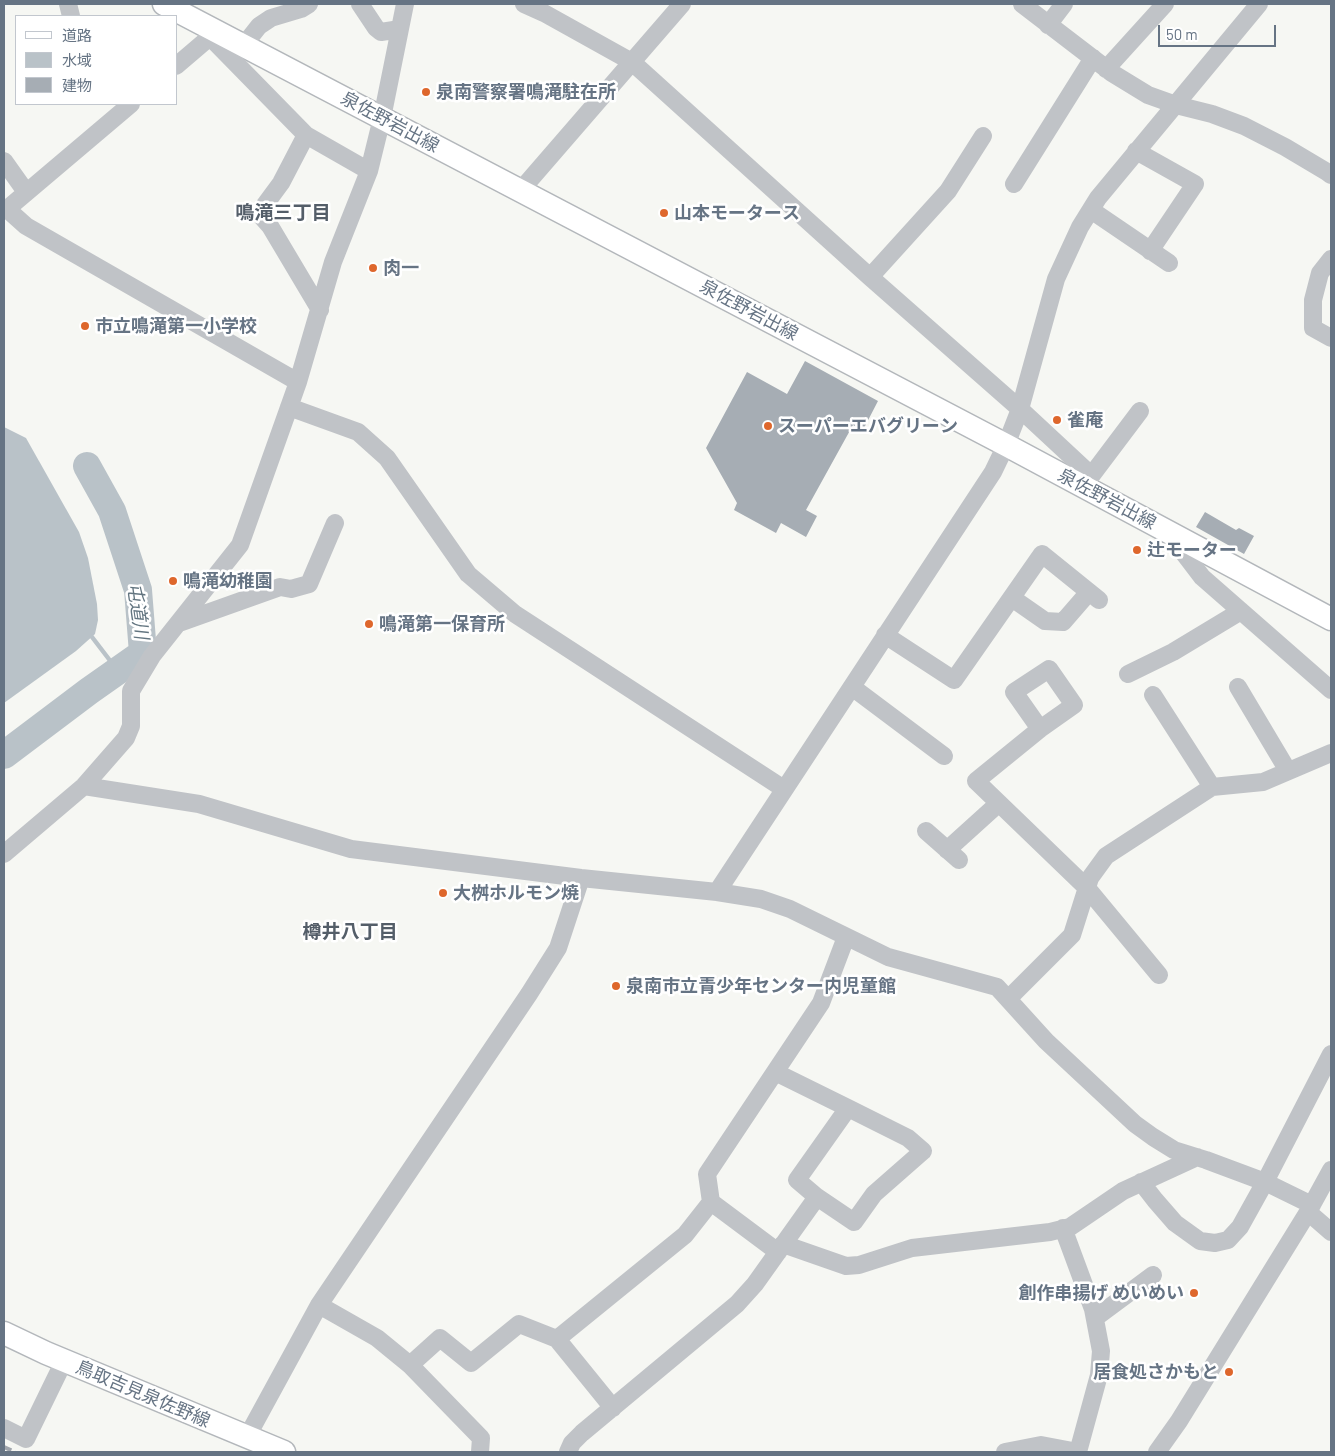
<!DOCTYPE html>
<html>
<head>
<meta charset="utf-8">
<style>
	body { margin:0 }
	#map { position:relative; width:1335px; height:1456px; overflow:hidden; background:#f6f7f3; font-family:Barlow,"Noto Sans JP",sans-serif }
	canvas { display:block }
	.frame { position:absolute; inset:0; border:5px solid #667484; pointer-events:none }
	.legend { position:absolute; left:15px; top:15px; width:162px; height:90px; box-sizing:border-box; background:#fff; border:1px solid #c2c7ce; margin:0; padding:6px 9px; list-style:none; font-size:15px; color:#667484 }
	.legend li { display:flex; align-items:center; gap:10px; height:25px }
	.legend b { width:25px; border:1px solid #c2c7ce }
	.scale { position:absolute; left:1158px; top:25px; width:118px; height:22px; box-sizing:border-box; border:2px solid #667484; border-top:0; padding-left:6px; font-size:15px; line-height:18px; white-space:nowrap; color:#667484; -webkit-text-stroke:4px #fff; paint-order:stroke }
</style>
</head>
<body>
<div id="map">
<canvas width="1335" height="1456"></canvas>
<div class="frame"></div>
<ul class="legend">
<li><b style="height:6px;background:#fff"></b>道路</li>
<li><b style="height:14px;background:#b9c2c8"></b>水域</li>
<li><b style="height:14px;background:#a6adb4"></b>建物</li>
</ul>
<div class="scale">50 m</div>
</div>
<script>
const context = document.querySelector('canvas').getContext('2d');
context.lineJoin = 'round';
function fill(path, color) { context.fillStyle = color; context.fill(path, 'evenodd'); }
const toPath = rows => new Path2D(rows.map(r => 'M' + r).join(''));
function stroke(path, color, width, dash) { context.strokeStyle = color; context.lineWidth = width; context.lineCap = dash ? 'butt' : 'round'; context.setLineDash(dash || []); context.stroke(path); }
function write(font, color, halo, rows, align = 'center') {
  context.font = font + ' Barlow,"Noto Sans JP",sans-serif'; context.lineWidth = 5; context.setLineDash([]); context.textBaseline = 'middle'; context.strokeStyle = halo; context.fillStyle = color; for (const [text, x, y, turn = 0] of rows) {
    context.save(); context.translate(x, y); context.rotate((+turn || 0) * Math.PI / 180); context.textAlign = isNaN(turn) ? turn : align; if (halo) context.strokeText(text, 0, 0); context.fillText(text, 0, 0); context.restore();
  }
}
fill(toPath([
	[4,427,26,438,79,532,88,558,97,604,98,620,95,634,76,651,4,703]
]), '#b9c2c8');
stroke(toPath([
	[92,637,118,671]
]), '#b9c2c8', 4.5);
stroke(toPath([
	[4,755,89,691,143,653,138,590,112,511,87,466]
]), '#b9c2c8', 28);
fill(toPath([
	[805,361,878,401,863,430,853,425,806,510,817,516,806,537,781,523,776,533,734,510,737,503,706,448,747,372,787,394],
	[1205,512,1236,530,1239,528,1254,536,1244,554,1196,527]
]), '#a6adb4');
const major = toPath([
	[164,4,1006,445,1331,619],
	[4,1333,46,1353,284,1452]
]);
stroke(major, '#b3b7bb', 25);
stroke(toPath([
	[68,4,71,16],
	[360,4,376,28,381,32,400,29],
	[524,4,544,13,632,62,870,277,1020,409,1091,475],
	[1022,4,1112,73,1148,95,1176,105,1212,114,1244,126,1285,147,1327,172,1331,175],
	[1048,25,1064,4],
	[210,37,306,135,369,171],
	[244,45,259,26,271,18,301,9,309,4],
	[176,66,217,31],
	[1106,69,1165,4],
	[131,104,7,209,26,226,298,382],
	[306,135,281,183,264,206,262,217,270,226,320,310],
	[1136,151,1195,184,1150,251],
	[4,161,26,192],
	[1014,184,1093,58],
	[521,190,682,4],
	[1091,210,1169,263],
	[1331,259,1320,273,1313,300,1313,328,1331,338],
	[870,277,948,191,983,136],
	[289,407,358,432,387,458,468,574,515,614,784,789],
	[1085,484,1140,411],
	[1170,535,1202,577,1331,690],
	[1012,598,1045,621,1063,622,1089,592],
	[179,623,280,587,291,589,309,584,335,523],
	[885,635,954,680,1042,554,1099,600],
	[1128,674,1173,652,1241,611],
	[852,687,944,756],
	[1238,687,1288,771],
	[1153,695,1212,787],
	[1040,729,1014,692,1049,669,1074,705,1040,729,976,781,1087,888,1159,975],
	[84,786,199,804,351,849,581,878,717,892,761,899,790,909,888,957,997,987,1046,1041,1135,1124,1153,1137,1174,1150,1206,1160,1265,1182,1312,1205],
	[926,831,959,860],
	[947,850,999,803],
	[4,854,84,786,126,738,131,726,131,691,152,656,240,545,298,382,333,262,369,171,382,118,405,4],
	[717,892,993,472,1006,445,1020,409,1056,279,1080,227,1098,198,1259,4],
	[1008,999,1072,935,1090,878,1106,856,1212,787,1263,782,1331,753],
	[775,1072,848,1108,908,1138,923,1151,874,1194,854,1222,817,1197,797,1180,848,1108],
	[1141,1182,1155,1200,1175,1223,1200,1241,1215,1243,1228,1240,1240,1227,1265,1182,1331,1054],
	[1308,1212,1331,1232],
	[1063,1228,1093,1309,1101,1351,1099,1375,1078,1452],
	[783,1244,846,1266,859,1265,912,1248,1050,1232,1070,1227,1123,1191,1197,1157],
	[778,1252,711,1202,707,1174,821,1003,846,937],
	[319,1305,377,1338,410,1365,481,1438,480,1452],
	[1095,1318,1153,1275],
	[557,1339,685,1235,711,1202],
	[410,1365,440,1338,471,1363,519,1324,557,1339,613,1408],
	[4,1428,26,1439,64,1361],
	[247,1437,319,1305,529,994,558,948,581,878],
	[568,1452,572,1443,582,1433,737,1304,755,1284,817,1197],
	[1005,1452,1041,1445,1078,1452],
	[1157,1452,1179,1421,1308,1212,1331,1170]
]), '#c0c3c7', 18);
stroke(major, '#fff', 22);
stroke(toPath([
	[4,1447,15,1452]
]), '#a1a6ad', 4, [8, 4]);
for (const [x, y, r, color] of [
	[426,92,5,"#de672c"],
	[664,213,5,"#de672c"],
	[373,268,5,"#de672c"],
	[85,326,5,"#de672c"],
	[1057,420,5,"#de672c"],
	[768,426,5,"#de672c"],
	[1137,550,5,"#de672c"],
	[173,581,5,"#de672c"],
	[369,624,5,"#de672c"],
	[443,893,5,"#de672c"],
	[616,986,5,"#de672c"],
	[1194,1293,5,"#de672c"],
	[1229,1372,5,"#de672c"]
]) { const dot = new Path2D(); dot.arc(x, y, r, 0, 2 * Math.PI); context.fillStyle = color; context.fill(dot); stroke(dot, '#fff', 2); }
write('bold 18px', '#667484', '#fff', [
	["泉南警察署鳴滝駐在所",436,92],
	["山本モータース",674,213],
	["肉一",383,268],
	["市立鳴滝第一小学校",95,326],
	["雀庵",1067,420],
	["スーパーエバグリーン",778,426],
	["辻モーター",1147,550],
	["鳴滝幼稚園",183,581],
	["鳴滝第一保育所",379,624],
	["大桝ホルモン焼",453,893],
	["泉南市立青少年センター内児童館",626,986],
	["創作串揚げ めいめい",1184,1293,"right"],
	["居食処さかもと",1219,1372,"right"]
], 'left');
write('18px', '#667484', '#fff', [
	["泉佐野岩出線",390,122,28],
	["泉佐野岩出線",749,310,28],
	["泉佐野岩出線",1107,499,28],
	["鳥取吉見泉佐野線",143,1394,23]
]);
write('bold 19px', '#545e69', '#fff', [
	["鳴滝三丁目",283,213],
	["樽井八丁目",350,932]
]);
write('italic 19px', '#637580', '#fff', [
	["屯道川",138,611,82]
]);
</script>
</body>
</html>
